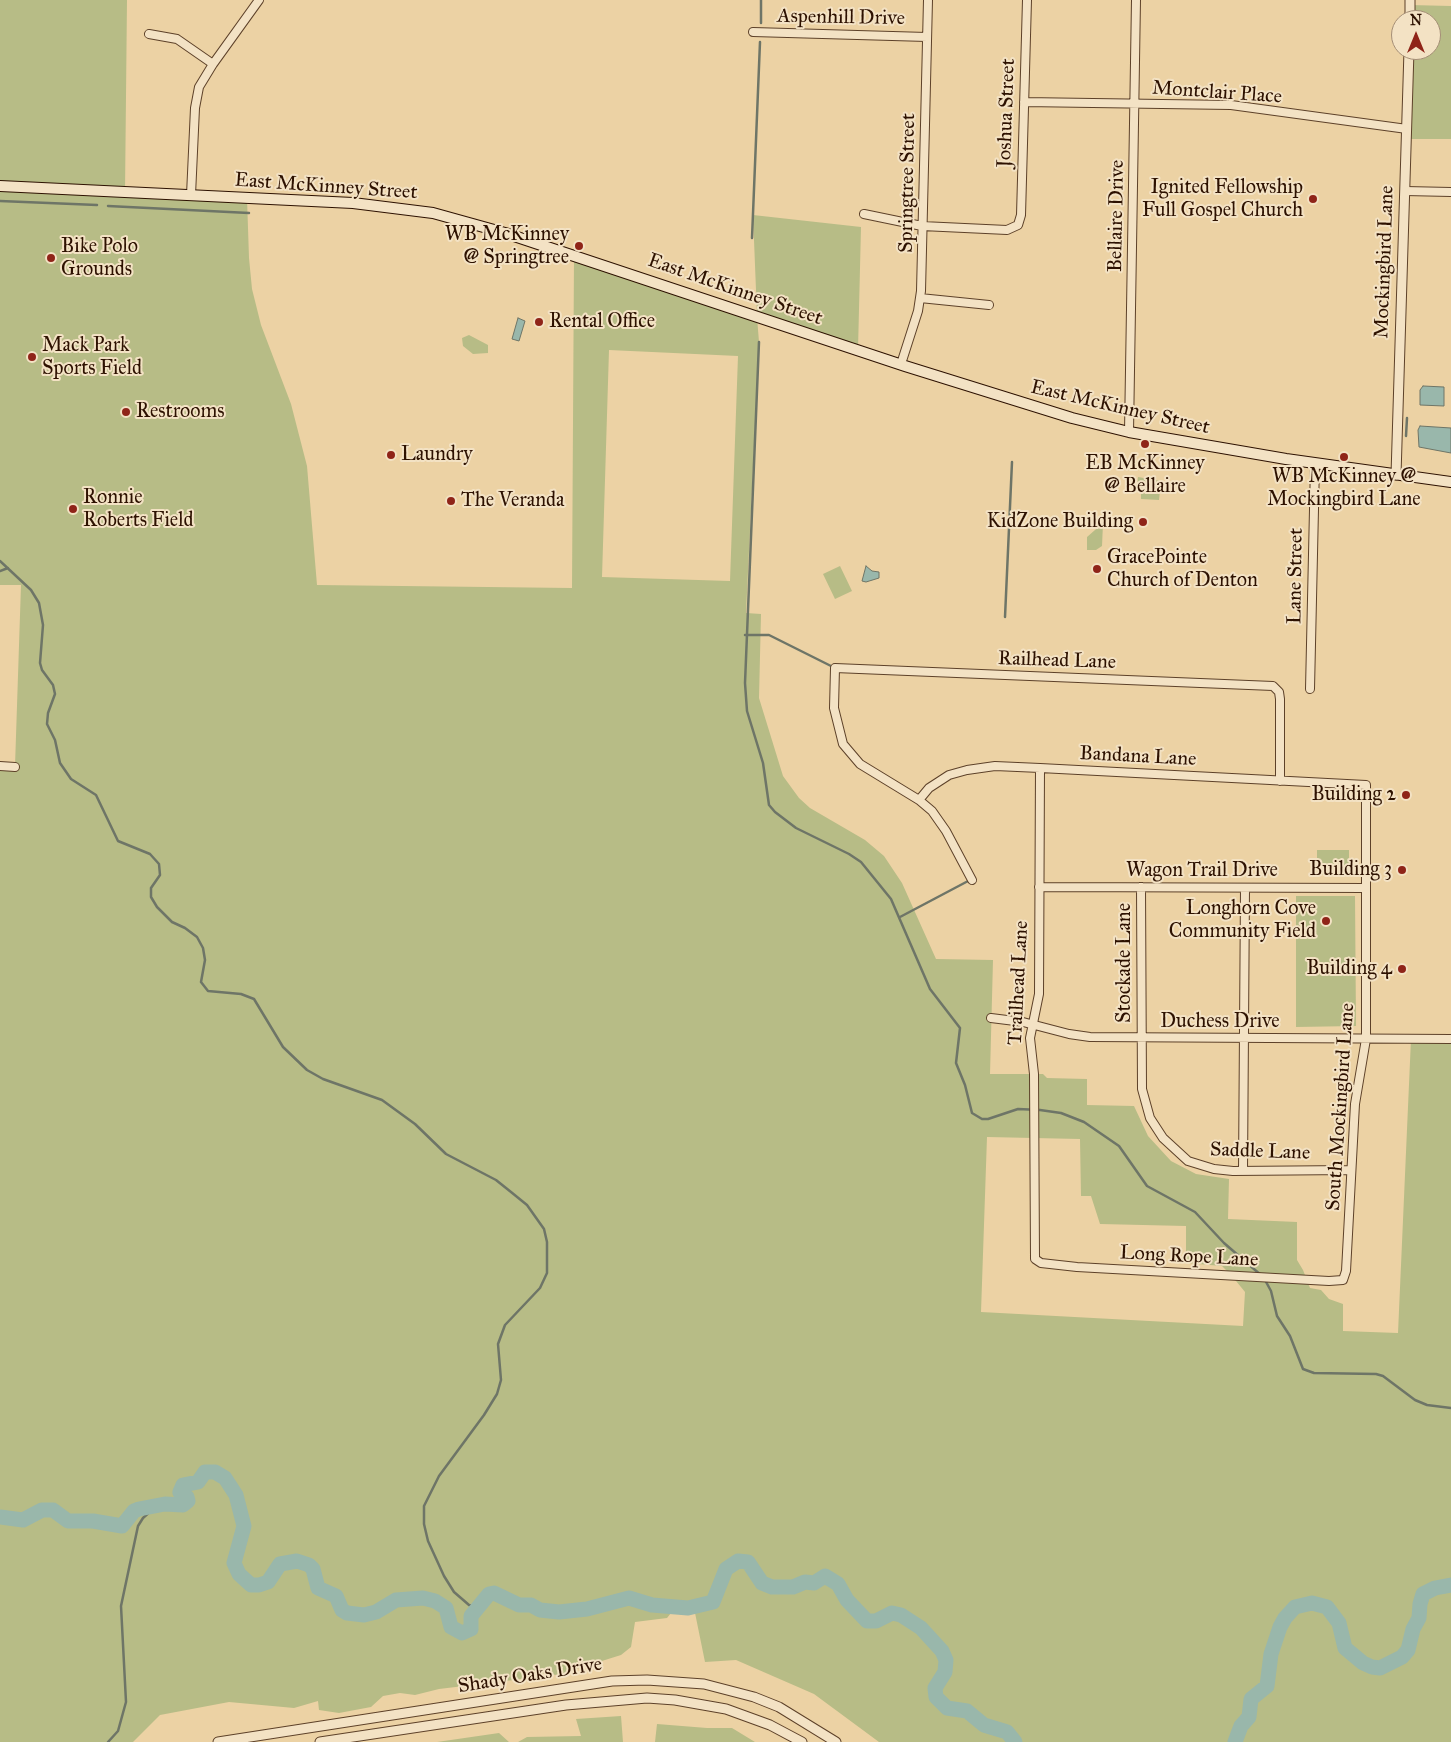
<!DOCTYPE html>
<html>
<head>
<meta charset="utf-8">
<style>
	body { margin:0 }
	#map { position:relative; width:1451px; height:1742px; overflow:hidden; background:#ecd2a4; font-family:"IM FELL Great Primer",serif }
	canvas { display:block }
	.north { position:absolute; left:1391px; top:10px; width:50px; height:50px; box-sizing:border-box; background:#f3e2c4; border:1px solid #a48e76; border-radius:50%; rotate:0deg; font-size:14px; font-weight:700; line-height:20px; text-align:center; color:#2d1100 }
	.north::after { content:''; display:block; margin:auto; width:18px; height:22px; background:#8f2418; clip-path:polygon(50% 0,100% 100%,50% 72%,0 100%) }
</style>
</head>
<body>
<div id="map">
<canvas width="1451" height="1742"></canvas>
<div class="north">N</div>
</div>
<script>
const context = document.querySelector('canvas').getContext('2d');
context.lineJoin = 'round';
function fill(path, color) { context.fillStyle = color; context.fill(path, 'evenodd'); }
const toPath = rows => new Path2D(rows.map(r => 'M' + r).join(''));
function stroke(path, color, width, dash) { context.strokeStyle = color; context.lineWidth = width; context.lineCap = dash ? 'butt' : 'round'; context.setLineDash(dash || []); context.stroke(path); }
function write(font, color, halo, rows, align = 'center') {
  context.font = font + ' "IM FELL Great Primer",serif'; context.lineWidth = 4; context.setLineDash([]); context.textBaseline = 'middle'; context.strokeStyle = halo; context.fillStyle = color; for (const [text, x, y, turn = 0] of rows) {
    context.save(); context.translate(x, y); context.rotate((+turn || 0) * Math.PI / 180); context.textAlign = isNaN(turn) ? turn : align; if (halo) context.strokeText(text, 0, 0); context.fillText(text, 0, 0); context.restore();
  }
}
fill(toPath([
	[0,0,127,0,125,192,247,198,249,258,252,289,261,325,291,404,307,466,317,585,572,588,574,256,757,315,753,215,861,227,858,350,757,317,759,342,746,613,761,614,759,698,783,776,799,798,810,808,865,840,884,856,902,883,936,959,993,960,990,1074,1043,1074,1047,1078,1087,1079,1087,1105,1134,1106,1148,1136,1171,1161,1196,1174,1229,1179,1228,1219,1297,1222,1297,1260,1303,1270,1310,1288,1321,1290,1329,1299,1343,1304,1343,1331,1398,1333,1411,1039,1451,1039,1451,1742,879,1742,814,1694,736,1660,705,1662,694,1608,672,1607,671,1613,667,1618,635,1622,631,1647,621,1655,557,1675,529,1672,522,1679,439,1689,415,1695,400,1693,383,1696,371,1707,339,1713,319,1710,318,1701,294,1708,229,1702,160,1715,133,1742,0,1742,0,766,15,766,21,585,0,585],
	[609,350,738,356,730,581,602,577],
	[987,1137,1080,1139,1081,1196,1091,1196,1100,1224,1186,1226,1186,1263,1222,1266,1232,1276,1245,1292,1243,1326,981,1312],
	[1410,5,1451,6,1451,139,1407,139,1409,59,1416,59,1419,55,1419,50,1431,50,1431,20,1410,20],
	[469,335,488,345,488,353,473,354,463,346,462,338],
	[1138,477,1161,481,1159,500,1141,499,1141,492,1138,491,1137,487],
	[1103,523,1102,546,1096,550,1087,550,1087,537],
	[840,566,852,591,835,599,823,574],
	[1317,850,1349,850,1349,875,1317,875],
	[1296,896,1355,896,1356,1026,1296,1027],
	[621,1716,623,1742,518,1742,527,1737,581,1736,576,1719],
	[657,1724,707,1728,732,1728,755,1742,655,1742],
	[499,1733,509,1742,437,1742]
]), '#b7bc86');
const water = toPath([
	[518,318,525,321,519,341,512,339,518,318],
	[1423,386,1444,387,1444,406,1420,405,1420,390,1423,386],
	[1420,426,1451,428,1451,453,1419,447,1418,430,1420,426],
	[866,566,872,571,879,572,879,578,866,582,862,581,866,566]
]);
fill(water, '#99b7ab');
stroke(water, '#6e7567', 1);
stroke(toPath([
	[761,23,761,0],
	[0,201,97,205],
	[108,206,249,213],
	[752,238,760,42],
	[759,342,745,683,747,711,763,763,769,805,775,812,796,828,849,854,861,862,891,899,930,989,960,1028,956,1063,965,1085,972,1113,982,1119,988,1119,1018,1109,1040,1110,1061,1113,1084,1122,1119,1146,1147,1186,1195,1212,1224,1243,1262,1276],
	[1406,436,1407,418],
	[0,561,31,590,39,603,43,625,40,663,42,670,53,685,55,694,48,713,47,724,55,740,60,763,71,779,96,795,118,841,150,854,159,864,160,875,151,888,151,897,157,907,172,922,185,928,197,937,203,948,205,960,201,982,208,991,241,994,254,999,283,1047,307,1070,323,1079,382,1100,415,1124,446,1154,496,1180,511,1192,527,1205,544,1229,547,1242,547,1273,540,1288,505,1325,498,1344,501,1380,497,1394,484,1415,439,1476,424,1506,424,1524,428,1541,444,1576,454,1592,469,1605,478,1607],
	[0,571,8,568],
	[1005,617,1012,462],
	[745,635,769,635,833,667],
	[900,917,970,880],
	[1265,1280,1271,1291,1277,1316,1290,1336,1303,1369,1314,1373,1376,1374,1383,1376,1415,1400,1427,1405,1451,1408],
	[108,1742,118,1731,126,1702,121,1606,138,1526,143,1518,154,1508]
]), '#6e7567', 2.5);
stroke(toPath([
	[0,1517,23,1520,42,1510,53,1510,68,1521,93,1521,122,1526,134,1511,139,1509,165,1504,183,1505,188,1501,187,1497,180,1492,183,1485,198,1482,205,1472,215,1472,225,1478,236,1495,244,1526,234,1563,239,1574,251,1585,259,1585,268,1582,280,1564,297,1561,309,1565,313,1569,318,1588,336,1596,342,1610,347,1613,364,1615,376,1612,396,1600,423,1598,435,1601,446,1608,451,1627,462,1633,471,1629,471,1616,489,1594,494,1593,519,1605,531,1605,540,1610,559,1612,587,1609,629,1598,652,1605,688,1608,713,1602,726,1569,738,1561,748,1562,762,1583,772,1587,793,1587,805,1582,814,1583,825,1576,838,1584,847,1600,867,1621,876,1621,892,1613,901,1615,921,1628,942,1651,946,1660,945,1672,935,1688,936,1697,947,1708,967,1711,984,1725,1007,1732,1015,1742],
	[1235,1742,1241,1726,1249,1717,1251,1699,1267,1686,1271,1654,1280,1627,1285,1618,1295,1607,1312,1603,1327,1607,1339,1623,1345,1648,1363,1663,1372,1667,1380,1668,1402,1657,1408,1650,1413,1629,1419,1618,1420,1604,1423,1594,1435,1588,1451,1585]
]), '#99b7ab', 15);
const minor = toPath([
	[753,32,927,37],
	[149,34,177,39,213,64],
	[1024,102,1231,105,1407,129],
	[1405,191,1451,192],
	[191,195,195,108,199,87,213,64,259,0],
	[864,214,922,226,1007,230,1018,225,1021,215,1027,0],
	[920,298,989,305],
	[901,364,918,311,921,291,928,0],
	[1129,432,1136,0],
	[1310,689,1315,464],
	[0,766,15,767],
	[919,800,929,788,949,775,967,770,995,766,1040,768,1366,785,1366,1039,1355,1104,1346,1271,1343,1280,1329,1281,1077,1267,1041,1263,1035,1259,1034,1074,1030,1038,1039,994,1040,768],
	[972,880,946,831,932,811,919,800,860,764,843,744,834,708,835,668,1273,686,1279,692,1280,699,1280,781],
	[1039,887,1366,888],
	[1141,887,1142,1089,1150,1118,1163,1138,1188,1161,1214,1169,1233,1171,1351,1170],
	[991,1018,1023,1022,1069,1034,1090,1037,1451,1039],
	[1243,1171,1245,888]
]);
const tertiary = toPath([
	[1410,20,1410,0],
	[1396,475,1409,50],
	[218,1742,612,1681,647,1680,704,1684,754,1697,779,1707,836,1742],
	[320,1742,566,1705,647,1698,675,1700,726,1709,770,1725,802,1742]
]);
const secondary = toPath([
	[0,186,353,203,433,213,505,233,905,366,1072,418,1129,432,1286,459,1451,482]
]);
stroke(minor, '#5d4129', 10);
stroke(tertiary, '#5d4129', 11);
stroke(secondary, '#2d1100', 12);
stroke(minor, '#f3e2c4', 8);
stroke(tertiary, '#f3e2c4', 9);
stroke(secondary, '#f3e2c4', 10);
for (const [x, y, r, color] of [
	[1313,199,5,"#8f2418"],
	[579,246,5,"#8f2418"],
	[51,258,5,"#8f2418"],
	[539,322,5,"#8f2418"],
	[32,357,5,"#8f2418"],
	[126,412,5,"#8f2418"],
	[1145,444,5,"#8f2418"],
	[391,455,5,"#8f2418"],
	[1344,457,5,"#8f2418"],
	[451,501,5,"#8f2418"],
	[73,509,5,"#8f2418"],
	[1143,522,5,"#8f2418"],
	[1097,569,5,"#8f2418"],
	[1406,795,5,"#8f2418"],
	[1402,870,5,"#8f2418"],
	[1326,921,5,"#8f2418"],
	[1402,969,5,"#8f2418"]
]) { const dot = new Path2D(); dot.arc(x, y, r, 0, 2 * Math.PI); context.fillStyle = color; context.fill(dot); stroke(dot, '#f3e2c4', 2); }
write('20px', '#2d1100', '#f3e2c4', [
	["Aspenhill Drive",841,18,1],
	["Montclair Place",1217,93,4],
	["Joshua Street",1007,113,-88],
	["Springtree Street",908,183,-89],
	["East McKinney Street",326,187,4],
	["Bellaire Drive",1117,216,-89],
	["Mockingbird Lane",1385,262,-88],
	["East McKinney Street",735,290,19],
	["East McKinney Street",1120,408,13],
	["Lane Street",1296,576,-89],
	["Railhead Lane",1057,661,2],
	["Bandana Lane",1138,757,3],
	["Wagon Trail Drive",1202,871],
	["Stockade Lane",1125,963,-90],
	["Trailhead Lane",1019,983,-87],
	["Duchess Drive",1220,1022],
	["South Mockingbird Lane",1341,1107,-86],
	["Saddle Lane",1260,1152,2],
	["Long Rope Lane",1189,1257,3],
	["Shady Oaks Drive",530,1676,-9]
]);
write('20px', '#2d1100', '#f3e2c4', [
	["Ignited Fellowship",1303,188,"right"],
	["Full Gospel Church",1303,211,"right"],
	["WB McKinney",569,235,"right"],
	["@ Springtree",569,258,"right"],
	["Bike Polo",61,247],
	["Grounds",61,270],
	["Rental Office",549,322],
	["Mack Park",42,346],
	["Sports Field",42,369],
	["Restrooms",136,412],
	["Laundry",401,455],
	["EB McKinney",1145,464,"center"],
	["@ Bellaire",1145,487,"center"],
	["WB McKinney @",1344,477,"center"],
	["Mockingbird Lane",1344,500,"center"],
	["Ronnie",83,498],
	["Roberts Field",83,521],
	["The Veranda",461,501],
	["KidZone Building",1133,522,"right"],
	["GracePointe",1107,558],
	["Church of Denton",1107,581],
	["Building 2",1396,795,"right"],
	["Building 3",1392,870,"right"],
	["Longhorn Cove",1316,909,"right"],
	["Community Field",1316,932,"right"],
	["Building 4",1392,969,"right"]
], 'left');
</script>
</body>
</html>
